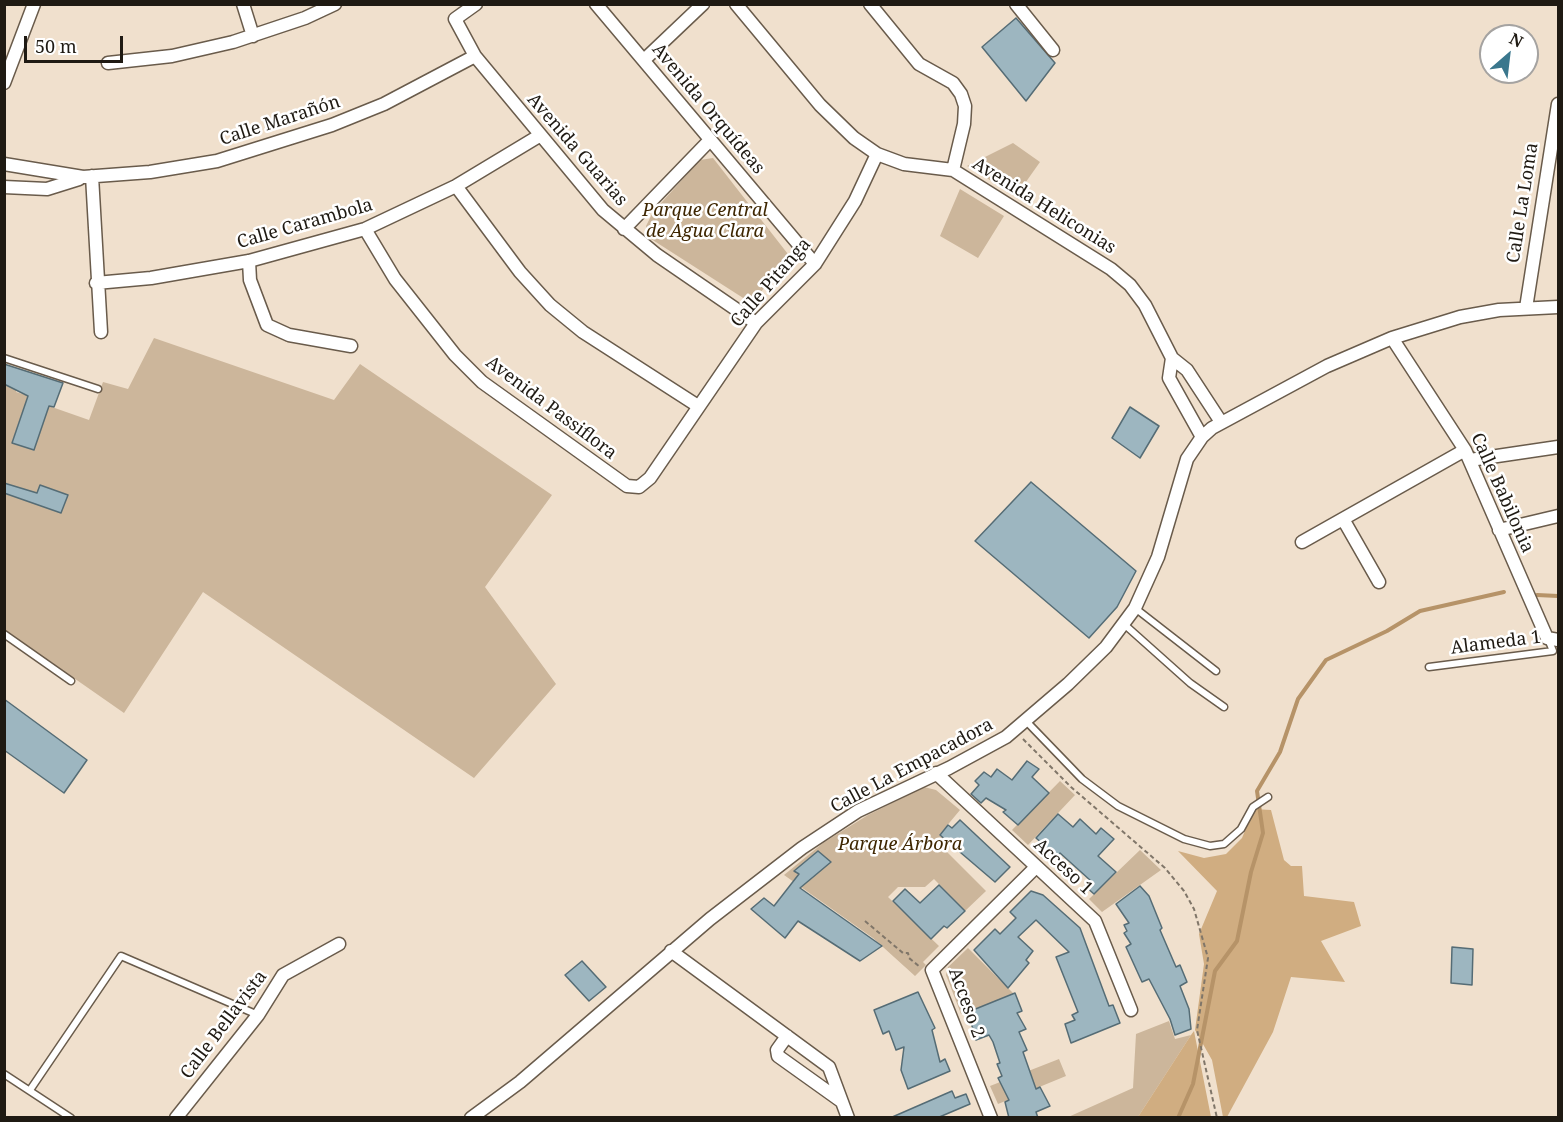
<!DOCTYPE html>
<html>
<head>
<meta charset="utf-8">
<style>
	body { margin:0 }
	#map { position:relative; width:1563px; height:1122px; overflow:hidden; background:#f0e0cd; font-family:"Noto Serif",serif }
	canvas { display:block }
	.frame { position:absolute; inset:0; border:6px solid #1f1a13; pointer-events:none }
	.north { position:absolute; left:1479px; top:24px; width:60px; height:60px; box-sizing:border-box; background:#fff; border:2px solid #a5a3a1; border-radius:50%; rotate:28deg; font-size:16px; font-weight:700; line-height:24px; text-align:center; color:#1f1a13 }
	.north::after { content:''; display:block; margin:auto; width:21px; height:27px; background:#3a778d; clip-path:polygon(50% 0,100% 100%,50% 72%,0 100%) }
	.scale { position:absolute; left:24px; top:36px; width:99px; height:27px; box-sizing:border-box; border:3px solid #1f1a13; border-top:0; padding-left:8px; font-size:18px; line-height:21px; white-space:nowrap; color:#1f1a13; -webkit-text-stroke:4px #fff; paint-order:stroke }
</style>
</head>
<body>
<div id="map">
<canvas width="1563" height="1122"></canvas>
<div class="frame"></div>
<div class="north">N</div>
<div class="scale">50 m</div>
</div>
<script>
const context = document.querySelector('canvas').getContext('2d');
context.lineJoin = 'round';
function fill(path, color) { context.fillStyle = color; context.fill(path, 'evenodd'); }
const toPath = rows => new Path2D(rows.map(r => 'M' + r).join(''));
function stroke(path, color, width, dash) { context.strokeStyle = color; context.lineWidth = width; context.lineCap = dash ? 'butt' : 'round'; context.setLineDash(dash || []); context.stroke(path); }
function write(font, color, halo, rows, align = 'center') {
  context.font = font + ' "Noto Serif",serif'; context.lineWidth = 5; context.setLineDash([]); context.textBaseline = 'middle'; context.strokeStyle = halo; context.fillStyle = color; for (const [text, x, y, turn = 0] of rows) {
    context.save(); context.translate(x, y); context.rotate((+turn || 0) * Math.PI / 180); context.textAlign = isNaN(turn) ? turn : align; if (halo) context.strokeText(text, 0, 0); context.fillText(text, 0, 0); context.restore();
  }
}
fill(toPath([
	[1013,143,1040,162,1016,196,967,166],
	[713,158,791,258,751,303,648,237,646,226,653,212,700,160],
	[960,189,1004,216,978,258,940,236],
	[154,338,334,400,360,364,552,495,485,587,556,684,474,778,203,592,124,713,5,630,5,384,17,388,16,392,38,399,22,413,12,442,34,450,49,406,89,420,103,382,128,389],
	[1060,781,1075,795,1028,845,1012,830],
	[924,787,936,790,960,810,940,834,945,839,942,847,986,891,965,911,934,879,925,887,898,887,888,897,939,946,923,962,926,965,915,976,873,938,784,875,823,843,868,815],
	[1140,850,1161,870,1102,912,1089,899],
	[968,948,1014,994,961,1014,946,975,948,967],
	[1169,1021,1175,1039,1191,1035,1138,1117,1066,1118,1133,1088,1136,1034],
	[1059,1059,1066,1076,998,1104,990,1086]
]), '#ccb69b');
fill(toPath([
	[1254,809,1271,810,1284,860,1291,866,1302,866,1304,896,1354,902,1361,926,1321,941,1345,982,1291,977,1273,1032,1227,1117,1223,1117,1212,1060,1195,1030,1204,964,1199,934,1217,891,1178,851,1204,858,1226,854,1242,838],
	[1194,1031,1211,1117,1138,1117,1191,1035]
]), '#d0ad81');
stroke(toPath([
	[1537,595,1558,596],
	[1178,1118,1193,1084,1215,971,1237,941,1251,872,1263,833,1257,791,1280,752,1298,699,1326,660,1387,631,1420,611,1504,592]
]), '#b69368', 4);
const building = toPath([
	[1016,18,1055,63,1026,101,982,47,1016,18],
	[4,364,63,383,54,407,49,406,34,450,12,443,28,396,4,384,4,364],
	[1130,407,1159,426,1140,458,1112,438,1130,407],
	[1031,482,1136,571,1117,607,1089,638,975,541,1031,482],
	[4,483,37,493,40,485,68,495,61,513,4,493,4,483],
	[4,699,87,760,64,793,4,750,4,699],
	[1027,761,1039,769,1032,777,1049,793,1018,825,1003,812,1006,810,986,798,981,803,971,794,979,785,975,781,984,772,991,777,997,769,1012,780,1027,761],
	[1058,814,1073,827,1080,819,1096,834,1101,828,1114,839,1098,856,1116,872,1094,894,1085,886,1091,881,1060,853,1058,857,1036,838,1058,814],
	[960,820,1010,867,995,882,940,835,948,825,952,828,960,820],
	[818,851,831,862,800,888,882,946,860,961,798,921,785,938,751,909,764,898,774,906,799,874,794,871,818,851],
	[939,885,965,911,947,928,944,926,931,939,893,901,905,889,920,903,939,885],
	[1140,886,1149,896,1162,928,1160,930,1176,967,1180,965,1187,982,1180,986,1189,1009,1191,1029,1175,1035,1170,1019,1149,979,1142,982,1126,947,1131,944,1124,933,1127,931,1124,925,1129,923,1116,904,1140,886],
	[1031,891,1043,895,1080,928,1109,1006,1113,1005,1120,1023,1071,1043,1065,1024,1075,1020,1072,1015,1078,1012,1056,957,1069,952,1036,920,1018,937,1033,951,1026,960,1029,963,1008,988,974,950,995,929,1000,934,1016,918,1010,912,1031,891],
	[1452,947,1473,949,1472,985,1451,983,1452,947],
	[582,961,606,987,589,1001,565,975,582,961],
	[918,992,935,1028,932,1030,940,1062,945,1059,950,1071,908,1089,901,1070,904,1047,896,1050,889,1031,883,1034,874,1010,918,992],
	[1015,993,1022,1011,1017,1013,1026,1029,1019,1032,1027,1050,1023,1052,1036,1089,1040,1087,1050,1106,1036,1112,1038,1118,1009,1118,1005,1102,1009,1100,998,1078,1002,1076,997,1064,1000,1063,993,1042,989,1035,976,1040,968,1012,1015,993],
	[952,1091,955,1098,966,1094,970,1104,937,1118,890,1118,952,1091]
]);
fill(building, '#9db6c0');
stroke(building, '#556c75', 1.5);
const lane = toPath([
	[4,358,98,389],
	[1135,608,1216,671],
	[1125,625,1190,683,1224,707],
	[4,634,71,681],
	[1429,667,1553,651,1548,639],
	[1026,721,1082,779,1118,806,1184,839,1210,846,1224,844,1241,829,1253,807,1268,797],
	[4,1074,71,1118],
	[30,1090,121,956,258,1015]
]);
const street = toPath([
	[243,4,253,36],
	[476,4,455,19,475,56,603,210,657,255,756,323],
	[596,4,815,264],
	[736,4,820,105,854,138,877,154,904,164,953,170,1111,269,1130,285,1145,305,1172,358,1187,370,1221,422],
	[870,4,919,64,953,83,961,94,965,106,964,124,953,170],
	[1016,4,1053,50],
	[644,60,703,4],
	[108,63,172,56,233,42,305,18,335,4],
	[4,83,34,4],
	[4,164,83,177,150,172,217,161,332,125,384,104,475,56],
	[92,176,101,332],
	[456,186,520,272,550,305,583,332,698,406],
	[4,187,47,189,79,179],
	[365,229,395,279,455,355,482,382,627,486,639,487,650,478,756,323,815,264,855,201,877,154],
	[624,229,710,140],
	[249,261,250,280,267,325,289,335,351,346],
	[96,283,151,278,249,261,365,229,456,186,539,136],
	[1526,308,1558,104],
	[1392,338,1465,450,1547,638,1558,640],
	[1172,358,1169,378,1202,437],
	[1470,460,1558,447],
	[1343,519,1379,582],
	[1499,530,1558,516],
	[1302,542,1465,450],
	[936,773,1095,921,1131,1010],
	[671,951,829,1067,848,1118],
	[787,1036,777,1050,778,1056,841,1101],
	[176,1118,258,1015,283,975,339,944],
	[471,1118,520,1082,710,919,802,848,858,811,949,768,1006,737,1068,684,1106,647,1135,608,1158,557,1187,459,1202,437,1212,428,1327,366,1392,338,1460,317,1499,310,1558,307],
	[991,1118,932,970,1036,867]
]);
stroke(lane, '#695b4b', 9);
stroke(street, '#695b4b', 15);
stroke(toPath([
	[1023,739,1071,787,1165,868,1184,891,1194,909,1208,958,1197,1030,1217,1118],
	[865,921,903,953,908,953,909,958,920,967]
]), '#807669', 2, [4.5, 3]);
stroke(lane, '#fff', 6);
stroke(street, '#fff', 12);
write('18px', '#1f1a13', '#fff', [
	["Avenida Orquídeas",708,109,50],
	["Calle Marañón",280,121,-18],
	["Avenida Guarias",577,150,49],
	["Calle La Loma",1523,203,-81],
	["Avenida Heliconias",1044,206,32],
	["Calle Carambola",305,224,-16],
	["Calle Pitanga",771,283,-49],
	["Avenida Passiflora",551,408,37],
	["Calle Babilonia",1502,493,66],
	["Alameda 1",1496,643,-7],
	["Calle La Empacadora",912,766,-28],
	["Acceso 1",1063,867,43],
	["Acceso 2",966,1003,70],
	["Calle Bellavista",224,1025,-53]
]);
write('italic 18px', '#3e2601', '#fff', [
	["Parque Central",705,211],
	["de Agua Clara",705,232],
	["Parque Árbora",900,845]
]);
</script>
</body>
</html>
